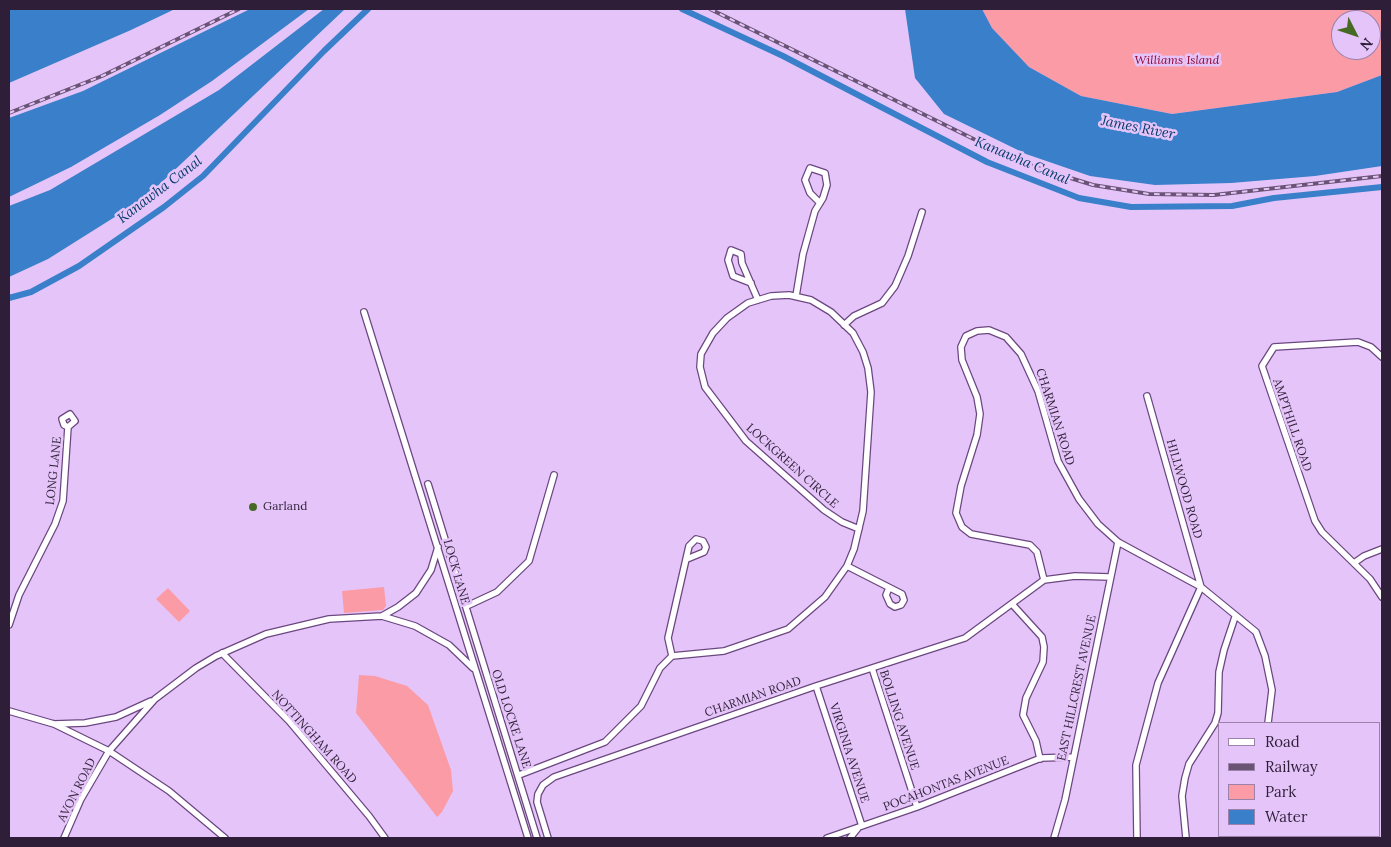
<!DOCTYPE html>
<html>
<head>
<meta charset="utf-8">
<style>
	body { margin:0 }
	#map { position:relative; width:1391px; height:847px; overflow:hidden; background:#e5c5f9; font-family:Lora,serif }
	canvas { display:block }
	.frame { position:absolute; inset:0; border:10px solid #2e1e37; pointer-events:none }
	.legend { position:absolute; left:1218px; top:722px; width:162px; height:115px; box-sizing:border-box; background:#e5c5f9; border:1px solid #9c82ab; margin:0; padding:6px 9px; list-style:none; font-size:15px; color:#2e1e37 }
	.legend li { display:flex; align-items:center; gap:10px; height:25px }
	.legend b { width:25px; border:1px solid #9c82ab }
	.north { position:absolute; left:1331px; top:10px; width:50px; height:50px; box-sizing:border-box; background:#e5c5f9; border:1px solid #9c82ab; border-radius:50%; rotate:131deg; font-size:14px; font-weight:700; line-height:20px; text-align:center; color:#2e1e37 }
	.north::after { content:''; display:block; margin:auto; width:18px; height:22px; background:#466a23; clip-path:polygon(50% 0,100% 100%,50% 72%,0 100%) }
</style>
</head>
<body>
<div id="map">
<canvas width="1391" height="847"></canvas>
<div class="frame"></div>
<ul class="legend">
<li><b style="height:6px;background:#fff"></b>Road</li>
<li><b style="height:6px;background:#6a5476"></b>Railway</li>
<li><b style="height:14px;background:#fb9ba6"></b>Park</li>
<li><b style="height:14px;background:#397fc9"></b>Water</li>
</ul>
<div class="north">N</div>
</div>
<script>
const context = document.querySelector('canvas').getContext('2d');
context.lineJoin = 'round';
function fill(path, color) { context.fillStyle = color; context.fill(path, 'evenodd'); }
const toPath = rows => new Path2D(rows.map(r => 'M' + r).join(''));
function stroke(path, color, width, dash) { context.strokeStyle = color; context.lineWidth = width; context.lineCap = dash ? 'butt' : 'round'; context.setLineDash(dash || []); context.stroke(path); }
function write(font, color, halo, rows, align = 'center') {
  context.font = font + ' Lora,serif'; context.lineWidth = 5; context.setLineDash([]); context.textBaseline = 'middle'; context.strokeStyle = halo; context.fillStyle = color; for (const [text, x, y, turn = 0] of rows) {
    context.save(); context.translate(x, y); context.rotate((+turn || 0) * Math.PI / 180); context.textAlign = isNaN(turn) ? turn : align; if (halo) context.strokeText(text, 0, 0); context.fillText(text, 0, 0); context.restore();
  }
}
fill(toPath([
	[982,9,1382,9,1382,75,1337,92,1172,114,1081,96,1029,67,992,28],
	[1341,20,1371,20,1371,50,1341,50],
	[384,587,386,606,383,610,344,613,342,591],
	[168,588,190,611,179,622,156,599],
	[359,675,375,676,407,686,428,705,451,770,453,791,442,812,437,817,356,713]
]), '#fb9ba6');
fill(toPath([
	[9,9,175,9,131,30,9,83],
	[250,9,309,9,212,81,160,115,71,167,9,197,9,118,83,91],
	[324,9,345,9,145,198,48,259,9,277,9,206,50,190,219,90],
	[905,9,982,9,992,28,1029,67,1081,96,1172,114,1337,92,1382,75,1382,166,1315,176,1231,183,1155,185,1090,176,1026,154,944,114,915,78]
]), '#397fc9');
stroke(toPath([
	[682,9,783,56,987,162,1079,198,1131,207,1232,206,1274,198,1382,187],
	[9,298,31,292,79,266,164,207,203,176,324,51,368,9]
]), '#397fc9', 6);
const minor = toPath([
	[751,283,733,276,728,260,731,250,741,254,742,263,758,300],
	[796,296,803,254,815,211,823,198,827,185,825,173,810,168,805,180,810,193,820,203],
	[364,312,528,838],
	[844,325,854,316,882,303,895,286,908,256,922,212],
	[1382,357,1371,347,1358,342,1274,347,1262,366,1315,521,1322,532,1370,579,1382,597],
	[1147,396,1201,587],
	[428,484,537,838],
	[1354,563,1364,556,1382,549],
	[847,566,902,594,904,600,901,605,895,607,890,604,886,595,889,588],
	[1044,580,1037,552,1030,545,971,534,962,527,956,513,961,486,977,435,980,414,977,397,962,360,961,347,966,336,977,331,989,330,1006,337,1021,354,1038,391,1058,461,1079,499,1098,524,1118,542,1201,587,1256,632,1265,656,1272,690,1268,723],
	[1012,604,1042,637,1044,647,1043,662,1026,698,1023,715,1036,741,1040,759],
	[467,606,497,592,529,561,554,475],
	[382,616,398,607,416,593,431,570,438,547],
	[9,625,19,595,55,524,63,501,68,427,75,421,70,414,62,419,64,425,68,427],
	[222,653,289,721,369,816,385,838],
	[672,656,668,638,689,546,696,539,703,541,706,547,704,552,687,559],
	[872,668,917,807],
	[816,686,862,826],
	[9,711,54,724,85,723,116,717,151,701],
	[54,724,109,751,155,699,196,668,216,656,266,634,329,619,382,616,415,626,449,645,473,668],
	[519,775,605,742,641,706,660,668,672,656,724,651,788,629,825,597,847,566,854,549,863,511,871,392,868,368,863,352,853,333,831,312,811,300,789,295,771,296,748,303,727,318,713,333,701,354,700,367,705,387,746,441,824,510,842,522,859,529],
	[64,838,81,799,109,751,169,791,225,838],
	[548,838,537,802,538,794,543,785,554,777,816,686,965,638,1044,580,1075,576,1110,577],
	[827,838,917,807,1041,758,1073,757],
	[850,838,858,828],
	[1054,838,1065,800,1118,542],
	[1137,838,1136,765,1158,683,1201,587],
	[1186,838,1182,796,1185,778,1189,764,1215,723,1218,713,1219,672,1224,650,1235,617]
]);
stroke(minor, '#6b4780', 8);
stroke(minor, '#fff', 5.5);
const rail = toPath([
	[710,9,1008,156,1038,168,1093,185,1149,194,1214,195,1382,176],
	[9,113,102,76,239,9]
]);
stroke(rail, '#6a5476', 4);
stroke(rail, '#e5c5f9', 2, [5.5]);
for (const [x, y, r, color] of [
	[253,507,5,"#466a23"]
]) { const dot = new Path2D(); dot.arc(x, y, r, 0, 2 * Math.PI); context.fillStyle = color; context.fill(dot); stroke(dot, '#e5c5f9', 2); }
write('italic 12px', '#8f0533', '#e5c5f9', [
	["Williams Island",1177,61]
]);
write('12px', '#2e1e37', '#e5c5f9', [
	["CHARMIAN ROAD",1055,417,72],
	["AMPTHILL ROAD",1292,425,71],
	["LOCKGREEN CIRCLE",792,466,42],
	["LONG LANE",54,471,-84],
	["HILLWOOD ROAD",1184,489,74],
	["LOCK LANE",456,572,74],
	["EAST HILLCREST AVENUE",1077,688,-78],
	["CHARMIAN ROAD",753,697,-19],
	["OLD LOCKE LANE",511,719,72],
	["BOLLING AVENUE",899,720,72],
	["NOTTINGHAM ROAD",314,737,48],
	["VIRGINIA AVENUE",849,753,72],
	["POCAHONTAS AVENUE",946,784,-21],
	["AVON ROAD",77,790,-63]
]);
write('12px', '#2e1e37', '#e5c5f9', [
	["Garland",263,507]
], 'left');
write('italic 14px', '#063b6b', '#e5c5f9', [
	["James River",1138,128,11],
	["Kanawha Canal",1022,161,23],
	["Kanawha Canal",160,190,-37]
]);
</script>
</body>
</html>
